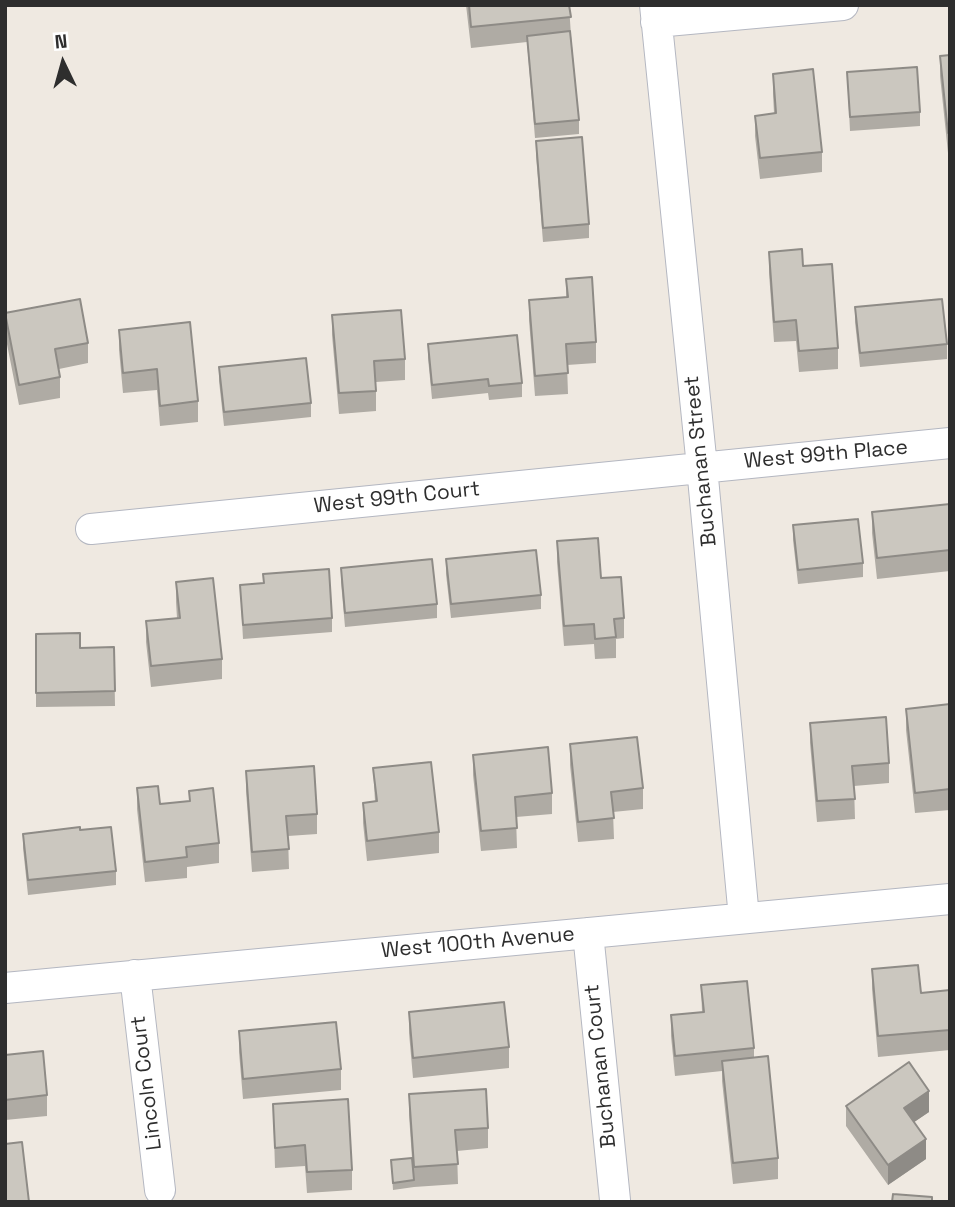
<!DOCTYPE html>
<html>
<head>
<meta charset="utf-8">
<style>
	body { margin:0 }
	#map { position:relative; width:955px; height:1207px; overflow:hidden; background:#efe9e1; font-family:"Space Grotesk",sans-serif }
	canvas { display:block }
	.frame { position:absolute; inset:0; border:7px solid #2e2e2e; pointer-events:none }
	.north { position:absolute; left:28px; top:28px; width:70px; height:70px; -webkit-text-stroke:5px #fff; paint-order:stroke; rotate:355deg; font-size:19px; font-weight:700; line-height:28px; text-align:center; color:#2e2e2e }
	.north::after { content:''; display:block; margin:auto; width:24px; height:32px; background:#2e2e2e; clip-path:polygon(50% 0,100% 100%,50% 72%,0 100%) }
</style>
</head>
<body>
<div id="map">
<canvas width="955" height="1207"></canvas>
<div class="frame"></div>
<div class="north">N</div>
</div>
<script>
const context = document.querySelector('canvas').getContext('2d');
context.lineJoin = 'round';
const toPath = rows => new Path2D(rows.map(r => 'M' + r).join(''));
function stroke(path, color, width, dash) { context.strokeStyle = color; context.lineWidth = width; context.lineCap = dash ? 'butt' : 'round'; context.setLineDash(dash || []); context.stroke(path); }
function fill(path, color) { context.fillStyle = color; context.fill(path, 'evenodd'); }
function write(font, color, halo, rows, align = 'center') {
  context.font = font + ' "Space Grotesk",sans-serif'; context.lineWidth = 5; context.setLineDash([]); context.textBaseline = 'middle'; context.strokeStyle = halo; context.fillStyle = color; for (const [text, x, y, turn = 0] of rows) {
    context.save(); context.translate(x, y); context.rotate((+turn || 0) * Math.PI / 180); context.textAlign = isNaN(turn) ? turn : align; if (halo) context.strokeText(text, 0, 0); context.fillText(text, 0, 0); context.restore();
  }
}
const minor = toPath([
	[655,5,702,467,744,918],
	[656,22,843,5],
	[91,529,950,443],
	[588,933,615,1200],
	[135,975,160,1190],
	[5,988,950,899]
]);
stroke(minor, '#b4b7c1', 32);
stroke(minor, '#fff', 30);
fill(toPath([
	[466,5,569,5,571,36,579,120,579,134,535,138,527,42,471,48],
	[950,55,950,153,948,153,940,76,940,56],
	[847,72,920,112,920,126,850,131],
	[773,74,822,152,822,172,760,179,755,136,755,116,774,113,773,94],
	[536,141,589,224,589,238,543,242,536,155],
	[769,252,838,348,838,369,799,372,796,341,774,342,769,273],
	[566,279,596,342,596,363,567,365,568,394,535,396,529,320,529,300,566,298],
	[855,307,947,344,947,359,860,367,855,322],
	[5,313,88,343,88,363,59,369,60,377,60,398,19,405,5,334],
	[332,315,405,359,405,380,376,382,376,411,339,414,332,335],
	[119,330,198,401,198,422,160,426,157,390,123,393,119,350],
	[428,344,522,383,522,397,489,400,488,393,432,399,428,358],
	[219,367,311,403,311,417,224,426,219,381],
	[950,504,950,571,877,579,872,533,872,512],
	[793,525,863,563,863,577,798,584,793,540],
	[557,541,601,578,624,618,624,638,616,639,616,658,595,659,594,644,564,646,557,562],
	[446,559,541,595,541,609,451,618,446,574],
	[341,568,437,604,437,618,345,627,341,582],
	[263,574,332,618,332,632,243,639,240,585,263,583],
	[176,582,222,659,222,679,151,687,146,642,146,621,177,618,176,602],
	[36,634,80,648,114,647,115,706,36,707],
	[950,704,950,810,915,813,906,730,906,709],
	[810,723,889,763,889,783,854,786,855,819,817,822,810,743],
	[570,744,643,788,643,809,613,812,614,839,578,842,570,765],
	[473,755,552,793,552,814,516,817,517,848,481,851,473,775],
	[373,768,439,832,439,853,367,861,363,823,363,803,375,801],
	[246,771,317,814,317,834,288,836,289,869,252,872,246,791],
	[137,788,160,804,189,801,189,791,219,843,219,863,187,867,187,878,145,882,137,809],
	[80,830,116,871,116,885,28,895,23,848,23,834],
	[872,969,921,993,950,990,950,1050,878,1057,872,989],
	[701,985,754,1048,754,1058,778,1158,778,1179,733,1184,722,1081,722,1071,675,1076,671,1036,671,1015,702,1012],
	[409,1012,509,1047,509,1068,413,1078,409,1033],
	[239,1031,341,1069,341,1090,243,1099,239,1052],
	[5,1055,47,1095,47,1116,5,1120],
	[409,1094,488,1128,488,1148,457,1151,458,1184,414,1187,393,1190,391,1160,412,1158,409,1115],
	[273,1104,352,1170,352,1190,307,1193,305,1166,275,1168],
	[846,1106,929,1112,914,1122,926,1159,888,1185,846,1126]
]), '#afaba4');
fill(toPath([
	[929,1091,929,1112,904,1129,904,1108],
	[926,1139,926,1159,888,1185,888,1165]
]), '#8e8b86');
const building = toPath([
	[469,5,569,5,571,17,471,27,469,5],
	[570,31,579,120,535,124,527,36,570,31],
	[950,55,950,133,948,133,940,56,950,55],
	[917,67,920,112,850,117,847,72,917,67],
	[813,69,822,152,760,158,755,116,776,113,773,74,813,69],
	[582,137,589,224,543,228,536,141,582,137],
	[802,249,803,266,832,264,838,348,799,351,796,320,774,322,769,252,802,249],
	[592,277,596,342,566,344,568,373,535,376,529,300,568,297,566,279,592,277],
	[80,299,88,343,55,349,60,377,19,385,5,313,80,299],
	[942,299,947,344,860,353,855,307,942,299],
	[401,310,405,359,374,361,376,391,339,393,332,315,401,310],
	[190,322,198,401,160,406,157,369,123,373,119,330,190,322],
	[517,335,522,383,489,386,488,379,432,385,428,344,517,335],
	[306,358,311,403,224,412,219,367,306,358],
	[950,504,950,550,877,558,872,512,950,504],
	[858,519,863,563,798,570,793,525,858,519],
	[598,538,601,578,621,577,624,618,614,619,616,637,595,639,594,624,564,626,557,541,598,538],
	[536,550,541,595,451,604,446,559,536,550],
	[432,559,437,604,345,613,341,568,432,559],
	[329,569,332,618,243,625,240,585,264,583,263,574,329,569],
	[213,578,222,659,151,666,146,621,180,618,176,582,213,578],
	[80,633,80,648,114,647,115,691,36,693,36,634,80,633],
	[950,704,950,789,915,793,906,709,950,704],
	[886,717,889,763,852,766,855,799,817,801,810,723,886,717],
	[637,737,643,788,611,792,614,818,578,822,570,744,637,737],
	[548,747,552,793,515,797,517,828,481,831,473,755,548,747],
	[431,762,439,832,367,841,363,803,377,801,373,768,431,762],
	[314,766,317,814,286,816,289,849,252,852,246,771,314,766],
	[158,786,160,804,190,801,189,791,213,788,219,843,186,847,187,857,145,862,137,788,158,786],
	[80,827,80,830,111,827,116,871,28,880,23,834,80,827],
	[918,965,921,993,950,990,950,1030,878,1036,872,969,918,965],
	[747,981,754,1048,675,1056,671,1015,704,1012,701,985,747,981],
	[504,1002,509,1047,413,1058,409,1012,504,1002],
	[336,1022,341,1069,243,1079,239,1031,336,1022],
	[43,1051,47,1095,5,1100,5,1055,43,1051],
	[768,1056,778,1158,733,1163,722,1061,768,1056],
	[909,1062,929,1091,904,1108,926,1139,888,1165,846,1106,909,1062],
	[486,1089,488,1128,455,1130,458,1164,414,1167,409,1094,486,1089],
	[348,1099,352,1170,307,1172,305,1145,275,1148,273,1104,348,1099],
	[22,1142,29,1202,5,1202,5,1144,22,1142],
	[412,1158,414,1180,393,1183,391,1160,412,1158],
	[893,1194,932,1197,932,1202,892,1202,893,1194]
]);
fill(building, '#cbc7bf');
stroke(building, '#8e8b86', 2);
write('21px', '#2e2e2e', '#fff', [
	["West 99th Place",826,455,-5],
	["Buchanan Street",701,461,-96],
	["West 99th Court",397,498,-6],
	["West 100th Avenue",478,943,-5],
	["Buchanan Court",601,1066,-96],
	["Lincoln Court",147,1083,-97]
]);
</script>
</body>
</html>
